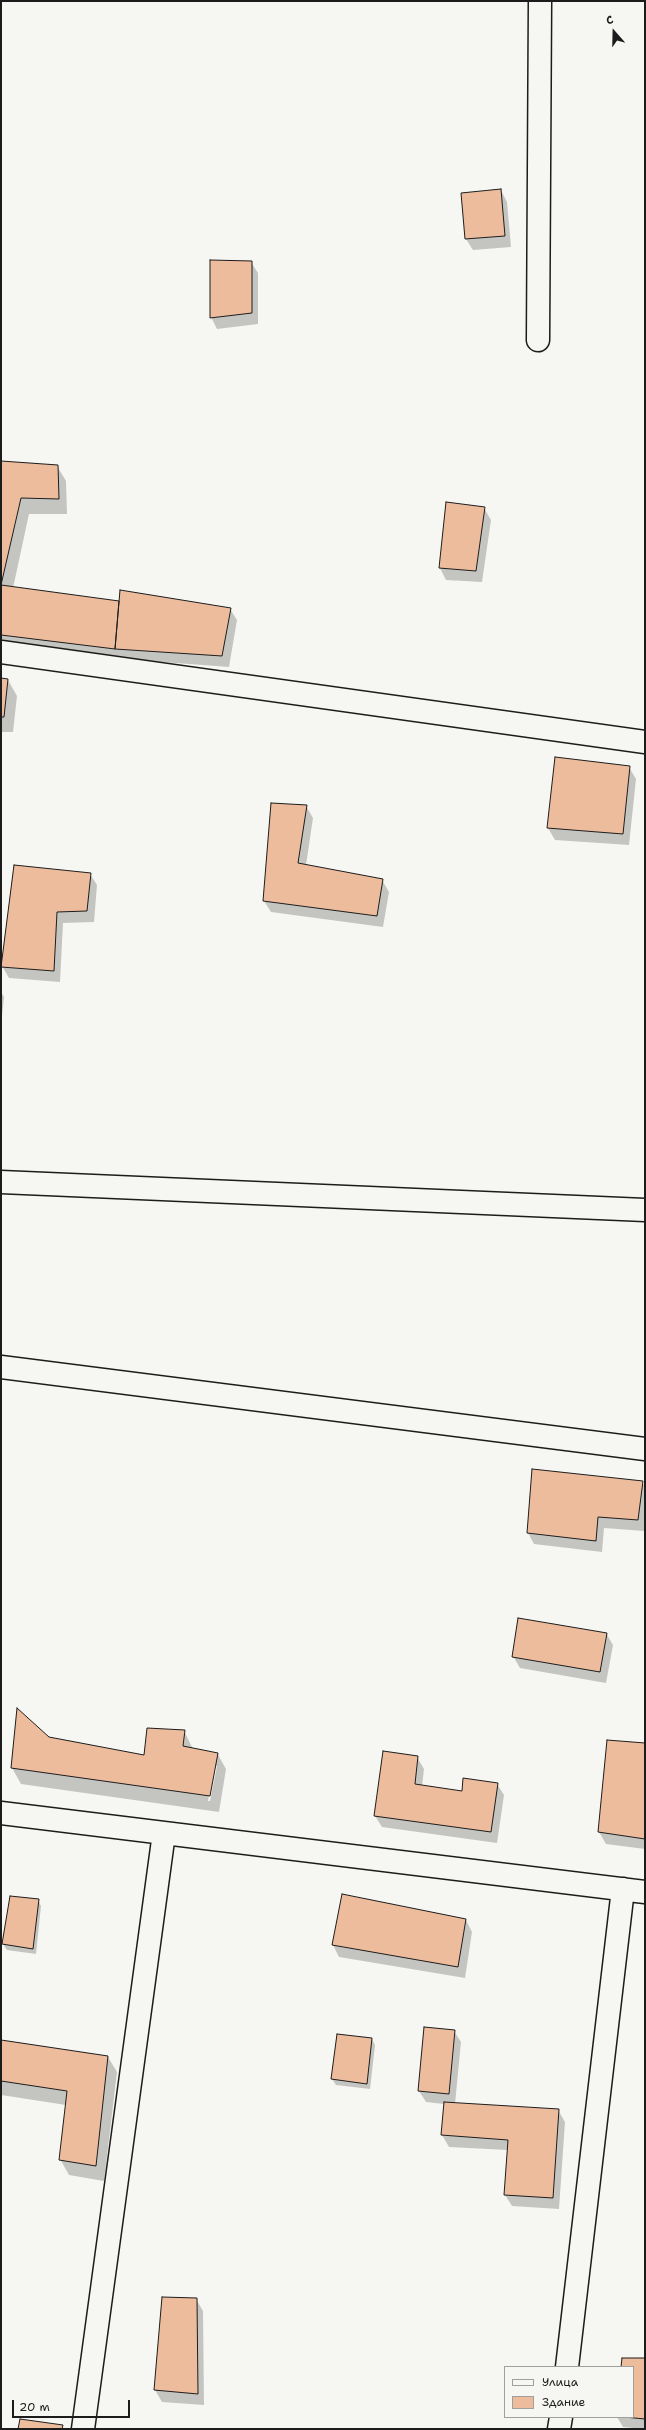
<!DOCTYPE html>
<html>
<head>
<meta charset="utf-8">
<style>
	body { margin:0 }
	#map { position:relative; width:646px; height:2430px; overflow:hidden; background:#f6f6f2; font-family:"Shantell Sans",sans-serif }
	canvas { display:block }
	.frame { position:absolute; inset:0; border:2px solid #1c1c1c; pointer-events:none }
	.legend { position:absolute; left:504px; top:2366px; width:130px; height:52px; box-sizing:border-box; background:#f6f6f2; border:1px solid #9f9f9c; margin:0; padding:5px 7px; list-style:none; font-size:12px; color:#1c1c1c }
	.legend li { display:flex; align-items:center; gap:8px; height:20px }
	.legend b { width:20px; border:1px solid #9f9f9c }
	.north { position:absolute; left:594px; top:12px; width:40px; height:40px; -webkit-text-stroke:3px #f6f6f2; paint-order:stroke; rotate:340deg; font-size:11px; font-weight:700; line-height:16px; text-align:center; color:#1c1c1c }
	.north::after { content:''; display:block; margin:auto; width:14px; height:18px; background:#1c1c1c; clip-path:polygon(50% 0,100% 100%,50% 72%,0 100%) }
	.scale { position:absolute; left:12px; top:2400px; width:118px; height:18px; box-sizing:border-box; border:2px solid #1c1c1c; border-top:0; padding-left:5px; font-size:12px; line-height:14px; white-space:nowrap; color:#1c1c1c; -webkit-text-stroke:3px #f6f6f2; paint-order:stroke }
</style>
</head>
<body>
<div id="map">
<canvas width="646" height="2430"></canvas>
<div class="frame"></div>
<ul class="legend">
<li><b style="height:5px;background:#f6f6f2"></b>Улица</li>
<li><b style="height:11px;background:#edbc9d"></b>Здание</li>
</ul>
<div class="north">С</div>
<div class="scale">20 m</div>
</div>
<script>
const context = document.querySelector('canvas').getContext('2d');
context.lineJoin = 'round';
function fill(path, color) { context.fillStyle = color; context.fill(path, 'evenodd'); }
const toPath = rows => new Path2D(rows.map(r => 'M' + r).join(''));
function stroke(path, color, width, dash) { context.strokeStyle = color; context.lineWidth = width; context.lineCap = dash ? 'butt' : 'round'; context.setLineDash(dash || []); context.stroke(path); }
fill(toPath([
	[501,190,507,202,511,247,473,250,466,239],
	[251,262,258,273,258,324,217,329,211,317],
	[1,462,57,466,66,481,67,514,29,514,13,588,118,602,119,604,230,609,237,620,229,667,1,650],
	[447,503,484,508,491,520,482,582,446,580,440,568],
	[1,679,8,680,17,696,13,732,1,732],
	[629,767,636,779,629,845,555,840,548,828],
	[306,806,313,818,306,865,382,880,389,892,383,927,271,912,264,901],
	[90,874,97,885,94,922,63,923,60,982,9,978,2,966],
	[1,992,4,997,1,1026],
	[642,1482,645,1487,644,1531,604,1528,602,1552,534,1544,528,1533],
	[606,1633,613,1645,606,1683,520,1668,513,1656],
	[184,1731,193,1749,217,1753,226,1769,219,1812,21,1784,12,1768,49,1738,145,1756],
	[214,1766,217,1766,210,1801,208,1801],
	[608,1741,645,1744,645,1849,606,1844,599,1832],
	[417,1757,424,1769,422,1786,463,1792,497,1784,504,1795,497,1843,382,1827,375,1816],
	[38,1900,41,1906,36,1954,7,1950,3,1944],
	[466,1920,472,1932,465,1978,339,1957,333,1945],
	[454,2031,461,2042,455,2104,558,2110,565,2122,559,2209,512,2206,505,2195,508,2150,449,2147,442,2135,444,2104,426,2102,419,2091],
	[372,2039,375,2045,370,2089,336,2085,332,2079],
	[1,2041,108,2057,117,2072,104,2181,69,2175,60,2159,66,2105,1,2095],
	[163,2298,196,2299,203,2311,204,2405,162,2402,155,2390],
	[645,2359,645,2429,623,2427,617,2417,633,2417,633,2367,622,2367]
]), '#0003');
const building = toPath([
	[501,189,505,236,465,239,461,193,501,189],
	[210,260,252,261,252,313,210,318,210,260],
	[1,461,58,465,59,499,21,498,1,585,1,461],
	[446,502,485,507,476,571,439,568,446,502],
	[1,585,119,601,115,649,1,635,1,585],
	[120,590,231,608,222,656,115,649,120,590],
	[1,678,8,679,4,717,1,717,1,678],
	[555,757,630,766,623,834,547,828,555,757],
	[271,803,307,805,298,863,383,879,377,916,263,901,271,803],
	[14,865,91,873,87,911,57,912,54,971,1,967,14,865],
	[532,1469,643,1481,638,1520,598,1517,596,1541,527,1533,532,1469],
	[518,1618,607,1633,600,1672,512,1657,518,1618],
	[17,1708,49,1737,144,1755,147,1728,185,1730,183,1746,218,1753,210,1796,11,1768,17,1708],
	[607,1740,645,1743,645,1839,598,1832,607,1740],
	[383,1751,418,1756,415,1784,462,1791,463,1778,498,1783,491,1832,374,1816,383,1751],
	[342,1894,466,1919,458,1967,332,1945,342,1894],
	[10,1896,39,1899,33,1949,2,1944,10,1896],
	[424,2027,455,2030,449,2094,418,2091,424,2027],
	[337,2034,372,2038,367,2084,331,2079,337,2034],
	[1,2040,108,2056,96,2166,59,2160,67,2091,1,2081,1,2040],
	[444,2102,559,2109,553,2198,504,2195,508,2140,441,2135,444,2102],
	[162,2297,197,2298,198,2394,154,2390,162,2297],
	[622,2358,645,2358,645,2419,624,2417,633,2417,633,2367,621,2367,622,2358],
	[20,2419,63,2425,62,2429,18,2429,20,2419]
]);
fill(building, '#edbc9d');
stroke(building, '#1c1c1c', 1);
const minor = toPath([
	[538,340,540,1],
	[1,652,645,742],
	[1,1182,645,1210],
	[1,1367,645,1449],
	[1,1813,645,1892],
	[567,2367,623,1889],
	[83,2429,164,1833],
	[559,2429,561,2417]
]);
stroke(minor, '#1c1c1c', 25);
stroke(minor, '#f6f6f2', 22);
</script>
</body>
</html>
